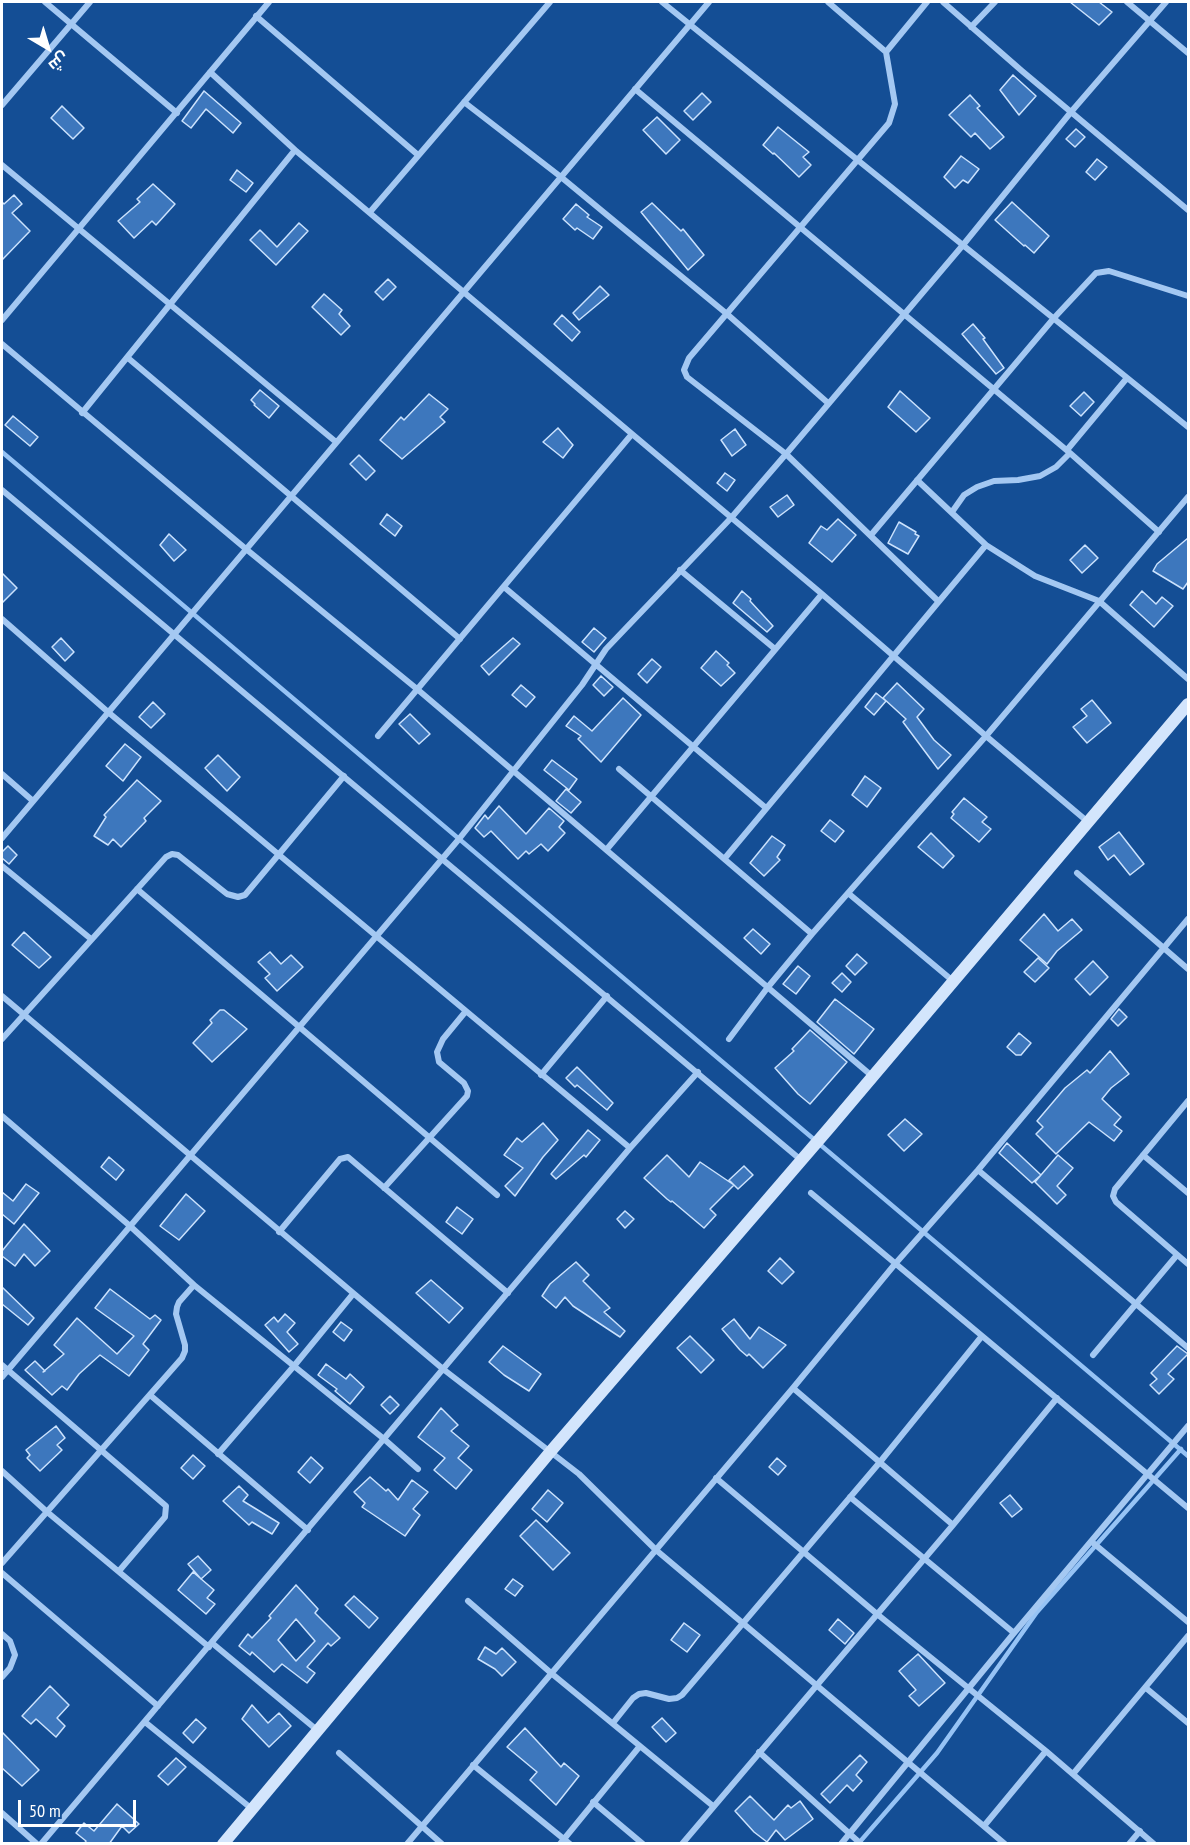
<!DOCTYPE html>
<html>
<head>
<meta charset="utf-8">
<style>
	body { margin:0 }
	#map { position:relative; width:1190px; height:1845px; overflow:hidden; background:#144e95; font-family:"PT Sans Narrow",Cairo,sans-serif }
	canvas { display:block }
	.frame { position:absolute; inset:0; border:3px solid #fff; pointer-events:none }
	.north { position:absolute; left:18px; top:18px; width:60px; height:60px; -webkit-text-stroke:4px #144e95; paint-order:stroke; rotate:142deg; font-size:16px; font-weight:700; line-height:24px; text-align:center; color:#fff }
	.north::after { content:''; display:block; margin:auto; width:21px; height:27px; background:#fff; clip-path:polygon(50% 0,100% 100%,50% 72%,0 100%) }
	.scale { position:absolute; left:18px; top:1800px; width:118px; height:27px; box-sizing:border-box; border:3px solid #fff; border-top:0; padding-left:8px; font-size:18px; line-height:21px; white-space:nowrap; color:#fff; -webkit-text-stroke:4px #144e95; paint-order:stroke }
</style>
</head>
<body>
<div id="map">
<canvas width="1190" height="1845"></canvas>
<div class="frame"></div>
<div class="north">ش</div>
<div class="scale">50 m</div>
</div>
<script>
const context = document.querySelector('canvas').getContext('2d');
context.lineJoin = 'round';
const toPath = rows => new Path2D(rows.map(r => 'M' + r).join(''));
function stroke(path, color, width, dash) { context.strokeStyle = color; context.lineWidth = width; context.lineCap = dash ? 'butt' : 'round'; context.setLineDash(dash || []); context.stroke(path); }
function fill(path, color) { context.fillStyle = color; context.fill(path, 'evenodd'); }
stroke(toPath([
	[2,452,1188,1456],
	[858,1844,937,1753,1037,1612,1181,1449]
]), '#96c3f5', 4.5);
const building = toPath([
	[1070,2,1099,2,1112,12,1099,25,1070,2],
	[1013,75,1036,96,1019,115,1000,90,1013,75],
	[204,91,241,123,233,133,206,109,191,128,182,121,204,91],
	[702,93,711,102,693,120,684,111,702,93],
	[970,95,980,106,977,108,1004,137,990,149,975,133,971,137,949,115,970,95],
	[62,106,84,128,73,139,51,118,62,106],
	[657,117,680,140,666,154,643,130,657,117],
	[778,127,809,152,803,157,811,165,799,177,774,153,773,154,763,145,778,127],
	[1076,129,1085,137,1075,147,1066,139,1076,129],
	[961,156,979,169,968,183,963,180,955,188,944,177,961,156],
	[1097,159,1107,167,1095,180,1086,172,1097,159],
	[237,170,253,183,246,192,230,180,237,170],
	[153,184,175,204,156,225,152,221,134,238,118,221,140,202,137,199,153,184],
	[14,195,22,204,12,213,30,231,2,260,2,202,4,204,14,195],
	[1012,202,1049,236,1034,253,1025,245,1024,246,995,220,1012,202],
	[652,203,681,231,683,229,704,255,688,270,641,212,652,203],
	[576,204,589,215,587,217,602,227,593,239,577,228,575,230,563,219,576,204],
	[299,223,308,231,276,265,250,240,260,230,277,247,299,223],
	[388,279,396,287,383,300,375,292,388,279],
	[600,286,609,295,579,320,573,313,600,286],
	[324,294,342,310,339,314,350,326,341,335,312,307,324,294],
	[562,315,580,332,572,341,554,324,562,315],
	[973,324,985,338,983,339,1004,368,996,374,962,334,973,324],
	[260,390,279,406,269,418,254,405,255,404,251,400,260,390],
	[900,391,930,418,916,432,888,407,900,391],
	[1084,392,1094,402,1081,416,1070,406,1084,392],
	[429,394,448,409,440,417,445,422,402,459,380,440,401,417,404,420,429,394],
	[13,416,38,437,30,446,5,425,13,416],
	[558,428,573,445,563,458,543,442,558,428],
	[735,429,746,445,732,456,721,440,735,429],
	[359,455,375,471,366,480,350,464,359,455],
	[725,473,735,480,727,491,717,483,725,473],
	[787,495,794,505,778,517,770,507,787,495],
	[387,514,402,526,395,536,380,524,387,514],
	[838,519,856,535,832,562,809,543,821,526,827,530,838,519],
	[899,522,916,532,915,534,919,536,908,554,888,543,899,522],
	[169,534,186,550,174,561,160,545,169,534],
	[1188,538,1188,582,1183,589,1153,571,1157,564,1188,538],
	[1085,545,1098,558,1082,573,1070,560,1085,545],
	[2,573,17,588,2,603,2,573],
	[742,591,751,599,750,601,773,626,767,632,733,603,742,591],
	[1142,591,1156,604,1162,597,1173,606,1154,627,1130,605,1142,591],
	[594,628,606,638,594,652,582,642,594,628],
	[61,638,74,652,65,661,52,647,61,638],
	[513,638,520,644,489,675,481,666,513,638],
	[716,651,729,663,727,665,735,673,721,686,701,668,716,651],
	[652,659,661,667,647,683,638,674,652,659],
	[601,676,613,687,604,696,593,685,601,676],
	[897,683,924,709,917,717,934,740,951,755,938,769,903,722,906,719,883,698,897,683],
	[521,685,535,697,526,707,512,695,521,685],
	[876,693,886,701,874,715,865,707,876,693],
	[623,698,641,715,601,762,578,739,581,736,566,726,574,716,592,731,623,698],
	[1092,700,1111,723,1087,743,1073,727,1087,716,1081,709,1092,700],
	[153,702,165,714,151,728,139,717,153,702],
	[410,714,430,734,419,744,399,724,410,714],
	[125,744,141,757,123,781,106,766,125,744],
	[218,755,240,777,227,791,205,768,218,755],
	[552,760,577,779,569,790,544,770,552,760],
	[865,776,881,788,867,807,852,795,865,776],
	[137,780,161,801,144,818,146,821,121,847,113,839,108,845,94,836,106,817,104,815,137,780],
	[566,789,581,802,571,813,556,801,566,789],
	[964,798,987,817,982,822,991,829,979,842,951,818,954,814,952,812,964,798],
	[499,806,526,834,549,808,564,821,559,827,565,833,548,851,541,844,529,854,526,851,518,859,491,831,484,837,475,828,485,815,488,819,499,806],
	[830,820,844,831,835,842,821,831,830,820],
	[1119,832,1144,864,1130,875,1114,855,1108,860,1099,847,1119,832],
	[931,833,954,856,943,868,918,847,931,833],
	[772,836,785,845,777,857,780,860,764,876,750,863,772,836],
	[8,846,17,855,9,864,2,858,2,852,8,846],
	[1044,914,1058,931,1072,919,1082,930,1057,951,1047,964,1020,940,1044,914],
	[753,929,770,944,761,954,744,938,753,929],
	[24,932,51,957,39,968,12,945,24,932],
	[270,952,281,964,291,955,303,967,277,991,265,978,270,974,258,962,270,952],
	[857,954,867,963,855,975,846,966,857,954],
	[1038,958,1049,968,1035,982,1024,972,1038,958],
	[1093,961,1108,977,1090,995,1075,979,1093,961],
	[798,966,810,976,796,994,783,984,798,966],
	[842,973,851,982,842,992,832,983,842,973],
	[835,999,874,1029,854,1054,817,1022,835,999],
	[1119,1009,1127,1017,1118,1026,1111,1019,1119,1009],
	[220,1010,224,1010,247,1029,212,1062,193,1043,212,1023,210,1020,220,1010],
	[810,1030,847,1062,810,1104,798,1094,775,1068,794,1051,792,1049,810,1030],
	[1019,1033,1031,1043,1021,1055,1016,1055,1007,1047,1019,1033],
	[1110,1051,1129,1074,1111,1088,1102,1099,1121,1117,1114,1125,1122,1131,1114,1141,1089,1122,1056,1154,1036,1134,1043,1127,1037,1121,1065,1088,1087,1070,1090,1073,1110,1051],
	[577,1067,613,1103,607,1110,577,1085,575,1087,566,1078,577,1067],
	[905,1119,922,1134,904,1151,888,1135,905,1119],
	[543,1123,558,1140,543,1157,515,1196,505,1186,523,1168,504,1155,517,1138,522,1142,543,1123],
	[588,1130,600,1140,586,1157,584,1155,556,1179,551,1174,588,1130],
	[1007,1143,1041,1175,1032,1183,999,1153,1007,1143],
	[667,1155,689,1177,700,1162,734,1185,710,1209,716,1215,704,1228,672,1201,671,1202,667,1199,644,1178,667,1155],
	[1058,1155,1073,1168,1057,1186,1066,1195,1057,1204,1035,1182,1058,1155],
	[109,1157,124,1170,116,1180,101,1167,109,1157],
	[744,1166,753,1175,738,1189,729,1180,744,1166],
	[26,1184,39,1193,14,1224,2,1214,2,1192,13,1201,26,1184],
	[186,1194,205,1211,179,1240,160,1226,186,1194],
	[457,1207,473,1219,462,1234,446,1222,457,1207],
	[625,1211,634,1219,625,1228,617,1219,625,1211],
	[24,1224,50,1251,35,1266,24,1254,15,1266,2,1256,2,1251,24,1224],
	[780,1258,794,1272,782,1284,768,1271,780,1258],
	[576,1262,589,1275,583,1281,610,1308,604,1312,625,1331,620,1337,573,1306,565,1297,556,1308,542,1296,550,1284,576,1262],
	[431,1280,463,1308,449,1323,416,1293,431,1280],
	[2,1287,34,1318,28,1325,2,1304,2,1287],
	[110,1289,150,1319,155,1315,161,1320,143,1344,149,1350,129,1376,100,1355,79,1374,67,1390,62,1386,52,1395,25,1370,35,1361,45,1371,43,1372,64,1354,54,1345,77,1318,117,1354,134,1336,95,1308,110,1289],
	[285,1314,295,1323,287,1332,298,1344,289,1352,265,1325,274,1317,278,1322,285,1314],
	[734,1319,750,1339,759,1327,786,1345,763,1368,749,1354,747,1356,740,1350,722,1329,734,1319],
	[341,1322,352,1330,344,1341,333,1332,341,1322],
	[690,1336,714,1360,701,1373,677,1348,690,1336],
	[503,1346,541,1374,529,1391,504,1375,489,1362,503,1346],
	[1177,1346,1188,1354,1168,1374,1174,1379,1159,1394,1150,1385,1157,1379,1151,1373,1177,1346],
	[326,1364,346,1379,350,1374,364,1387,350,1404,335,1391,337,1389,318,1375,326,1364],
	[390,1396,399,1405,390,1414,381,1405,390,1396],
	[441,1408,458,1425,451,1431,469,1446,458,1458,472,1470,456,1489,434,1470,445,1458,418,1437,441,1408],
	[56,1426,65,1438,57,1445,62,1450,40,1471,27,1458,30,1455,26,1450,56,1426],
	[193,1455,205,1466,193,1479,181,1468,193,1455],
	[311,1457,323,1468,310,1483,298,1472,311,1457],
	[777,1458,786,1466,778,1475,769,1467,777,1458],
	[370,1477,386,1491,388,1489,398,1500,412,1480,428,1492,413,1509,420,1515,405,1536,362,1507,365,1503,354,1492,370,1477],
	[239,1486,248,1495,243,1501,279,1523,272,1534,252,1522,249,1525,223,1501,239,1486],
	[548,1490,563,1503,547,1522,532,1509,548,1490],
	[1010,1495,1022,1509,1012,1517,1000,1503,1010,1495],
	[536,1520,570,1553,553,1570,520,1536,536,1520],
	[198,1556,211,1570,201,1579,188,1564,198,1556],
	[193,1572,214,1590,207,1598,215,1604,206,1614,178,1590,193,1572],
	[513,1579,523,1586,515,1596,505,1589,513,1579],
	[296,1585,318,1609,315,1613,340,1638,331,1646,328,1643,307,1667,315,1673,307,1683,282,1664,274,1672,252,1652,250,1655,239,1646,248,1634,252,1638,271,1618,269,1616,296,1585],
	[296,1619,315,1641,296,1661,278,1640,296,1619],
	[354,1596,378,1618,369,1628,345,1605,354,1596],
	[838,1619,854,1633,845,1644,829,1630,838,1619],
	[684,1623,700,1635,687,1652,671,1640,684,1623],
	[485,1647,496,1654,502,1648,516,1662,502,1676,495,1669,478,1659,485,1647],
	[918,1654,945,1683,919,1706,909,1696,916,1690,899,1671,918,1654],
	[50,1686,69,1705,57,1718,65,1726,56,1737,36,1719,31,1724,22,1716,50,1686],
	[252,1705,268,1723,279,1713,291,1726,269,1747,242,1719,252,1705],
	[662,1718,676,1733,666,1742,652,1727,662,1718],
	[196,1719,206,1728,193,1743,183,1733,196,1719],
	[525,1728,561,1767,564,1763,579,1776,556,1805,530,1780,537,1772,507,1747,525,1728],
	[2,1732,39,1770,22,1786,2,1768,2,1732],
	[860,1755,867,1762,856,1775,862,1781,853,1791,847,1785,830,1803,821,1794,860,1755],
	[176,1758,186,1767,168,1785,158,1776,176,1758],
	[750,1796,774,1820,788,1805,791,1808,800,1801,813,1819,785,1840,776,1830,767,1842,754,1832,735,1811,750,1796],
	[117,1804,139,1824,129,1833,122,1826,109,1844,84,1844,86,1841,76,1833,84,1823,94,1831,117,1804]
]);
fill(building, '#3d77bd');
stroke(building, '#cbe2fd', 1.5);
stroke(toPath([
	[45,2,177,113],
	[662,2,1188,427],
	[828,2,886,52,895,104,889,123,689,358,684,370,687,377,786,454,938,601],
	[943,2,1022,71,1188,210],
	[1127,2,1188,53],
	[256,16,418,155],
	[971,27,995,2],
	[886,52,927,2],
	[210,72,295,150,822,594,986,736,1088,822],
	[635,89,1070,453,1159,532],
	[464,102,561,177,727,314,828,403],
	[2,105,90,2],
	[2,165,336,442],
	[370,212,550,2],
	[2,320,269,2],
	[2,344,246,549,417,689,872,1076],
	[128,358,460,639],
	[82,413,295,150],
	[1067,450,1127,378],
	[917,480,986,545,1035,576,1099,601,1188,679],
	[2,490,801,1160],
	[952,512,964,495,977,487,994,481,1018,480,1040,476,1056,467,1070,453],
	[871,535,1054,318,1096,273,1109,271,1188,296],
	[680,570,775,649],
	[504,587,766,808],
	[2,619,108,712,630,1148],
	[378,736,632,434],
	[619,769,812,934],
	[2,774,33,801],
	[2,838,709,2],
	[607,849,822,594],
	[725,858,986,545],
	[2,866,91,939],
	[1077,873,1188,969],
	[137,889,497,1195],
	[848,893,953,981],
	[2,996,443,1369,579,1474,656,1550,1005,1844],
	[2,1039,166,857,172,854,178,855,227,894,238,897,245,895,344,776],
	[729,1039,768,987,812,934,986,736,1188,497],
	[541,1075,607,996],
	[1188,1101,1115,1189,1113,1196,1116,1202,1188,1264],
	[2,1116,130,1226,194,1285,384,1439,418,1469],
	[1143,1155,1188,1193],
	[978,1170,1188,1348],
	[384,1188,467,1096,468,1091,464,1083,439,1062,437,1052,443,1039,466,1011],
	[811,1193,1188,1508],
	[279,1232,340,1159,348,1157,508,1293],
	[1093,1355,1177,1255],
	[2,1365,166,1506,165,1517,119,1571],
	[2,1377,459,839,582,685,606,649,731,518,786,454,963,245,1071,112,1166,2],
	[793,1388,953,1525],
	[150,1395,308,1530],
	[218,1454,294,1366,353,1294],
	[2,1471,46,1511,209,1647],
	[716,1478,877,1614,1046,1751,1154,1844],
	[850,1497,1014,1633],
	[1092,1542,1188,1622],
	[2,1563,182,1358,185,1351,185,1345,176,1314,177,1307,179,1302,194,1285],
	[2,1573,158,1706],
	[468,1601,551,1673,713,1806],
	[2,1634,10,1641,15,1655,10,1668,2,1677],
	[212,1643,317,1730],
	[1146,1688,1188,1723],
	[145,1722,252,1809],
	[613,1723,633,1698,639,1694,646,1693,669,1699,677,1698,682,1695,880,1462,982,1336],
	[759,1752,861,1844],
	[339,1753,442,1844],
	[473,1765,570,1844],
	[1073,1774,1188,1636],
	[593,1802,643,1844],
	[2,1813,37,1844],
	[984,1826,1046,1751],
	[41,1844,630,1148,698,1072],
	[407,1844,793,1388,895,1264,978,1170,1188,919],
	[560,1844,640,1746],
	[682,1844,953,1525,1057,1398],
	[841,1844,1014,1633,1188,1426],
	[1129,1844,1140,1831]
]), '#a4c8f2', 6);
stroke(toPath([
	[223,1844,551,1451,830,1127,1188,704]
]), '#d3e5fc', 12);
</script>
</body>
</html>
